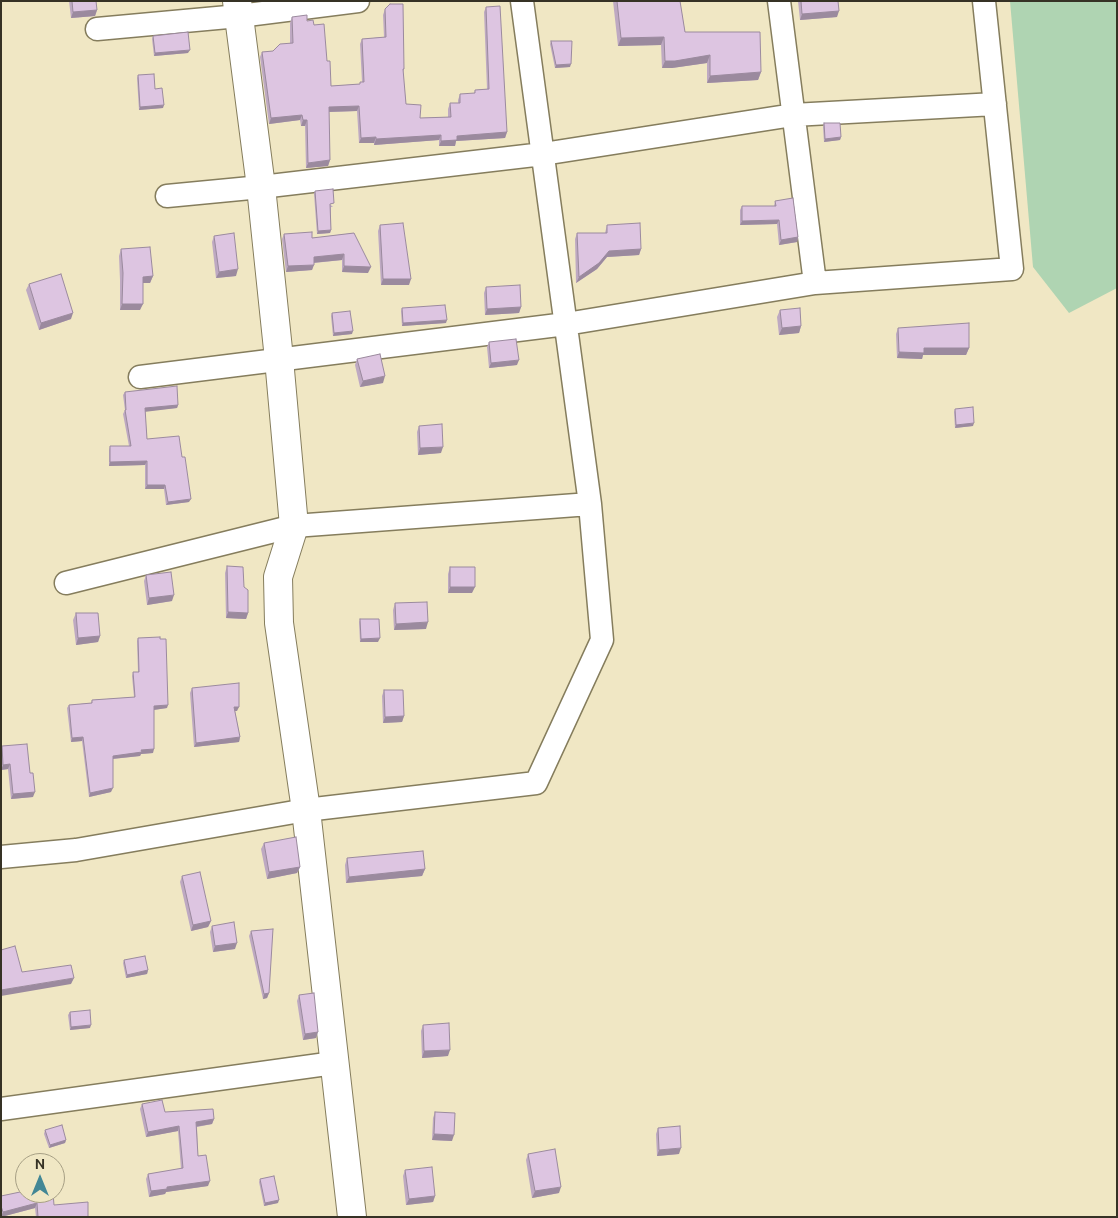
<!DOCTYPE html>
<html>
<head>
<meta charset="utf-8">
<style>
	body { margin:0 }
	#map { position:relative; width:1118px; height:1218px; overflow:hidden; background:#f0e7c4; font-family:Ubuntu,sans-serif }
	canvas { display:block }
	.frame { position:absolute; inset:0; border:2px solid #363225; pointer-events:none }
	.north { position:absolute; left:15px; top:1153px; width:50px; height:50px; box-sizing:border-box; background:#f0e7c4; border:1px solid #a69f84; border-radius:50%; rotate:0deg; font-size:14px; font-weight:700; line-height:20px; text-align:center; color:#363225 }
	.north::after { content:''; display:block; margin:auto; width:18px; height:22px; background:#438795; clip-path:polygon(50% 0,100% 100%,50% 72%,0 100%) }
</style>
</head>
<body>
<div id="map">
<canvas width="1118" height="1218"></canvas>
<div class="frame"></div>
<div class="north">N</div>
</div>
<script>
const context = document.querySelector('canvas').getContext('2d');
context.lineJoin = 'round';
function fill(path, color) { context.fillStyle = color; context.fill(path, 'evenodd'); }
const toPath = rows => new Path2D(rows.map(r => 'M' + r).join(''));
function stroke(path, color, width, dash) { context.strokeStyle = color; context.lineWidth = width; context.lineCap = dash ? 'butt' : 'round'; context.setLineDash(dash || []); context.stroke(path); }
fill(toPath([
	[1010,1,1117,1,1117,288,1069,313,1033,267]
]), '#afd4b2');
const street = toPath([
	[779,1,815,283],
	[97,29,239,16,358,1],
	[167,196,261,187,543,154,793,115,995,104],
	[140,377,566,324,815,283,1012,269,984,1],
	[66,583,294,526,590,504],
	[1,857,76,850,306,810,536,783,602,640,590,504,522,1],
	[1,1109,334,1063]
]);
const secondary = toPath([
	[237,1,261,187,279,359,294,526,278,577,279,623,306,810,352,1217]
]);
stroke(street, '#857d5d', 25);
stroke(secondary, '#857d5d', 30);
stroke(street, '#fff', 22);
stroke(secondary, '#fff', 28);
fill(toPath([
	[69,1,96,1,97,10,95,16,71,18],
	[613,1,680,1,685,32,761,72,758,80,707,83,707,63,672,68,662,68,661,45,618,46],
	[798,1,838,1,837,17,800,20],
	[486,7,507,132,505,138,456,141,455,146,439,146,439,140,374,145,374,143,359,143,357,111,329,112,330,160,328,166,306,168,305,126,301,126,300,120,269,124,260,57,262,52,273,51,290,43,290,23,292,17,307,21,314,25,327,61,331,86,360,84,360,82,362,82,360,44,362,39,384,37,383,15,385,9,404,69,403,72,406,104,420,118,448,117,448,109,450,103,458,103,458,100,460,94,474,94,475,90,487,89,484,12],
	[153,36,188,53,154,56,152,39],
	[551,41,570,67,555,68,550,44],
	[138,75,155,89,163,108,139,110,137,78],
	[824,123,841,137,840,140,824,142,823,127],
	[315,191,333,207,331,207,331,230,330,233,317,234,314,194],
	[775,201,798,237,797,242,779,245,777,224,740,225,740,210,742,206,774,206],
	[380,225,409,285,381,285,378,231],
	[607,225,641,249,639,255,607,257,597,269,576,283,575,239,577,233,605,233],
	[354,233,368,273,342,272,342,260,314,263,312,270,286,272,282,239,284,234,312,238],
	[214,236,236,276,216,278,212,242],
	[121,249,153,276,150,283,143,283,140,310,120,310,120,280,119,256],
	[29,284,71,319,39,330,26,290],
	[486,287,521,307,519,313,485,315,484,293],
	[402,308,446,323,402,326,401,311],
	[780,310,801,326,799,333,779,335,777,317],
	[332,313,352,334,333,336,331,316],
	[898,328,969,348,966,355,923,355,922,359,897,358,896,334],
	[489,342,517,365,489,368,487,347],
	[357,359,383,383,360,387,355,365],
	[125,392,178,405,177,408,145,411,147,439,182,457,189,502,166,505,164,489,145,489,145,465,109,466,109,450,110,446,129,446,123,414,125,410,123,395],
	[955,409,973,426,955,428,954,412],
	[419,426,441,453,418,455,417,432],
	[227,566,244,587,248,613,246,619,226,618,225,573],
	[450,567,472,593,448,593,448,574],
	[146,575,172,601,147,605,144,581],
	[395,603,426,629,394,630,393,610],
	[76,613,100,636,98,642,76,645,73,620],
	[360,619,378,642,360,642,359,622],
	[138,638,167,708,154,710,153,753,141,754,140,756,113,759,111,792,89,797,82,741,71,742,67,708,69,705,91,703,92,700,134,697,132,676,133,672,138,672,137,641],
	[192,688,237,711,235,711,240,737,239,742,194,747,190,693],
	[384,690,404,716,402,722,383,723,382,696],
	[2,746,30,773,33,797,11,799,8,769,1,770],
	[264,843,300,867,297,873,267,879,261,849],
	[347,858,425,869,422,876,346,883,345,865],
	[182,876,211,921,208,927,191,931,180,882],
	[212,926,235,949,213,952,210,932],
	[251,931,269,993,267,998,263,999,249,936],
	[124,960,148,970,147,974,126,978,123,963],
	[299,995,316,1038,303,1040,297,1001],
	[70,1012,90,1028,70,1030,68,1015],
	[423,1025,448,1056,422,1058,421,1031],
	[142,1104,165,1112,214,1119,212,1124,197,1127,198,1156,208,1186,166,1192,165,1194,149,1197,146,1179,148,1174,181,1169,178,1131,146,1137,140,1109],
	[435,1112,452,1141,432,1140,433,1118],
	[658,1128,679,1154,657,1156,656,1134],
	[45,1130,66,1140,65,1143,49,1148,44,1134],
	[528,1154,559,1193,532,1198,526,1160],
	[405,1170,435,1196,433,1202,406,1205,403,1176],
	[260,1179,278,1203,264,1206,259,1182],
	[1,1196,54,1205,88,1217,36,1217,35,1208,1,1217]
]), '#bea9c2');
fill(toPath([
	[97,10,95,16,71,18,73,12],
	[839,11,837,17,800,20,802,14],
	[664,37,661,45,618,46,621,38],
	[190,50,188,53,154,56,155,53],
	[710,55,707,63,672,68,662,68,665,61],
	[571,64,570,67,555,68,556,65],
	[761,72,758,80,707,83,710,76],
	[164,105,163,108,139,110,140,107],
	[359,106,357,111,327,112,329,107],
	[302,115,300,120,269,124,271,118],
	[303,120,307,120,305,126,301,126],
	[507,132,505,138,456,141,455,146,439,146,441,141,457,136],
	[441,135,439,140,374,145,376,139],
	[376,137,374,143,359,143,361,138],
	[841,137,840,140,824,142,825,139],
	[330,160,328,166,306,168,308,163],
	[779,220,777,224,740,225,742,221],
	[331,230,330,233,317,234,318,231],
	[798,237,797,242,779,245,781,240],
	[641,249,639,255,607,257,597,269,576,283,579,277,609,251],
	[344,254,342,260,311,263,314,257],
	[314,265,312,270,286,272,288,266],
	[344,266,371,267,368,273,342,272],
	[238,269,236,276,216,278,219,272],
	[153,276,150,283,141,283,143,277],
	[383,279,411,279,409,285,381,285],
	[122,304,143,304,140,310,120,310],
	[521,307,519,313,485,315,487,309],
	[73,313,71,319,39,330,41,323],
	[447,320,446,323,402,326,403,323],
	[801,326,799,333,779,335,782,328],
	[353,331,352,334,333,336,334,333],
	[924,348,969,348,966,355,923,355,922,359,897,358,899,352],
	[519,360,517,365,489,368,491,363],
	[385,376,383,383,360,387,363,381],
	[178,405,177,408,144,412,145,408],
	[974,423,973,426,955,428,956,425],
	[443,447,441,453,418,455,420,448],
	[147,461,145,465,109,466,110,462],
	[147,485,165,485,164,489,145,489],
	[191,499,189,502,166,505,168,502],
	[450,587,475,587,472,593,448,593],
	[174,595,172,601,147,605,149,598],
	[228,612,248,613,246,619,226,618],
	[428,622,426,629,394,630,396,624],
	[100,636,98,642,76,645,78,638],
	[380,638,378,642,360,642,361,639],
	[168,705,167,708,153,710,154,706],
	[234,707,239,707,237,711,233,711],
	[404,716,402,722,383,723,385,717],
	[83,737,82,741,71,742,72,738],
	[240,737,239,742,194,747,196,743],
	[154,749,153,753,141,754,140,756,111,759,113,756,141,750],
	[10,764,8,769,1,770,3,765],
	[113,788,111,792,89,797,90,793],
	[35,792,33,797,11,799,13,794],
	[300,867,297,873,267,879,269,872],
	[425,869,422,876,346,883,349,877],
	[211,921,208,927,191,931,193,925],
	[237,943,235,949,213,952,215,946],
	[148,970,147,974,126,978,127,975],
	[74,978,71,984,1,996,1,990],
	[269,993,267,998,263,999,264,994],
	[91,1025,90,1028,70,1030,71,1027],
	[318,1032,316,1038,303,1040,305,1034],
	[450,1050,448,1056,422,1058,424,1051],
	[214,1119,212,1124,194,1127,196,1122],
	[179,1126,178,1131,146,1137,148,1132],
	[434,1134,454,1135,452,1141,432,1140],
	[66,1140,65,1143,49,1148,50,1145],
	[681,1148,679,1154,657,1156,659,1150],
	[210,1181,208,1186,166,1192,165,1194,149,1197,151,1191,167,1187],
	[561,1187,559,1193,532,1198,535,1191],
	[435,1196,433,1202,406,1205,409,1199],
	[279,1200,278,1203,264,1206,265,1203],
	[37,1203,35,1208,1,1217,3,1212]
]), '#9b8a9e');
const building = toPath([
	[72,1,96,1,97,10,73,12,72,1],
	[617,1,680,1,685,32,760,32,761,72,710,76,710,55,675,61,665,61,664,37,621,38,617,1],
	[801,1,838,1,839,11,802,14,801,1],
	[390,4,403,4,404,69,403,69,406,104,421,105,420,118,451,117,450,103,460,103,460,94,475,93,475,90,489,89,486,7,500,6,507,132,457,136,457,140,441,141,441,135,376,139,376,137,361,138,359,106,329,107,330,160,308,163,307,120,303,120,302,115,271,118,262,52,273,51,280,44,293,43,292,17,307,15,307,21,313,20,314,25,324,24,327,61,330,61,331,86,360,84,360,82,364,82,362,39,386,37,385,9,390,4],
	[188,32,190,50,155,53,153,36,188,32],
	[551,41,572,41,571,64,556,65,551,41],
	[154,74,155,89,162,88,164,105,140,107,138,75,154,74],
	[824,123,840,123,841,137,825,139,824,123],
	[333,189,334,203,330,204,331,230,318,231,315,191,333,189],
	[793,198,798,237,781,240,779,220,742,221,742,206,776,206,775,201,793,198],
	[403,223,411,279,383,279,380,225,403,223],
	[640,223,641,249,609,251,599,263,579,277,577,233,607,233,607,225,640,223],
	[312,232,312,238,354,233,371,267,344,266,344,254,314,257,314,265,288,266,284,234,312,232],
	[234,233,238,269,219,272,214,236,234,233],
	[150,247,153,276,143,277,143,304,122,304,123,273,121,249,150,247],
	[61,274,73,313,41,323,29,284,61,274],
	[520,285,521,307,487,309,486,287,520,285],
	[445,305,447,320,403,323,402,308,445,305],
	[800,308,801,326,782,328,780,310,800,308],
	[350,311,353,331,334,333,332,313,350,311],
	[969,323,969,348,924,348,924,353,899,352,898,328,969,323],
	[516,339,519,360,491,363,489,342,516,339],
	[380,354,385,376,363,381,357,359,380,354],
	[177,386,178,405,145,408,147,439,179,436,182,457,185,457,191,499,168,502,165,485,147,485,147,461,110,462,110,446,131,446,125,410,126,410,125,392,177,386],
	[973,407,974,423,956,425,955,409,973,407],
	[442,424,443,447,420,448,419,426,442,424],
	[227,566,243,567,244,587,248,590,248,613,228,612,227,566],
	[450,567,475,567,475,587,450,587,450,567],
	[171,572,174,595,149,598,146,575,171,572],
	[427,602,428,622,396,624,395,603,427,602],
	[76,613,98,613,100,636,78,638,76,613],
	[360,619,379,619,380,638,361,639,360,619],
	[160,637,160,639,166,639,168,705,154,706,154,749,141,750,142,752,113,756,113,788,90,793,83,737,72,738,69,705,92,703,92,700,135,697,133,672,139,672,138,638,160,637],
	[239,683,239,707,234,707,240,737,196,743,192,688,239,683],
	[384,690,403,690,404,716,385,717,384,690],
	[27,744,30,773,33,773,35,792,13,794,10,764,3,765,2,746,27,744],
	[296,837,300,867,269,872,264,843,296,837],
	[423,851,425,869,349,877,347,858,423,851],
	[200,872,211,921,193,925,182,876,200,872],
	[234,922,237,943,215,946,212,926,234,922],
	[273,929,269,993,264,994,251,931,273,929],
	[15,946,22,972,71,965,74,978,1,990,1,950,15,946],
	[145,956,148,970,127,975,124,960,145,956],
	[314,993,318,1032,305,1034,299,995,314,993],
	[90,1010,91,1025,71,1027,70,1012,90,1010],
	[449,1023,450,1050,424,1051,423,1025,449,1023],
	[162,1100,165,1112,213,1109,214,1119,196,1122,198,1156,206,1155,210,1181,167,1187,167,1189,151,1191,148,1174,183,1168,179,1126,148,1132,142,1104,162,1100],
	[435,1112,455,1113,454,1135,434,1134,435,1112],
	[62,1125,66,1140,50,1145,45,1130,62,1125],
	[680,1126,681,1148,659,1150,658,1128,680,1126],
	[555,1149,561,1187,535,1191,528,1154,555,1149],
	[432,1167,435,1196,409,1199,405,1170,432,1167],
	[274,1176,279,1200,265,1203,260,1179,274,1176],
	[25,1191,25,1193,53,1193,54,1205,88,1202,88,1217,38,1217,37,1203,3,1212,1,1206,1,1196,25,1191]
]);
fill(building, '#ddc5e1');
stroke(building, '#9b8a9e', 1);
</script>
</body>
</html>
